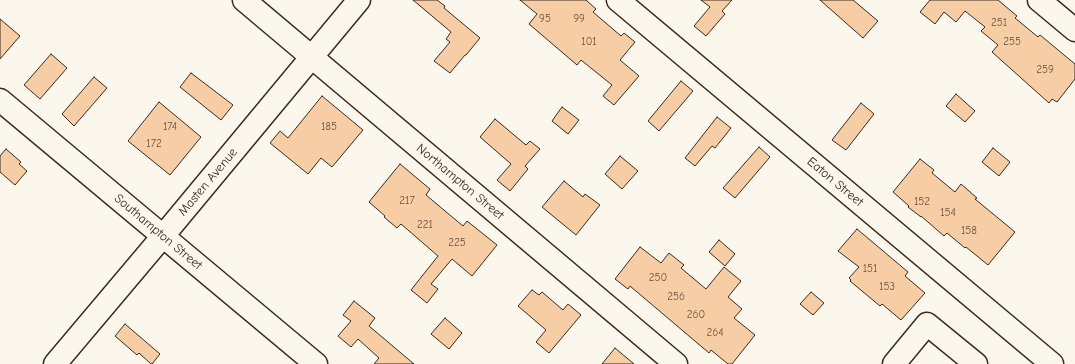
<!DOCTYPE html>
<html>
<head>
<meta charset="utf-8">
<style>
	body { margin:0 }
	canvas { display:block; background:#fbf7ec }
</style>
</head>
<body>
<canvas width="1075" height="364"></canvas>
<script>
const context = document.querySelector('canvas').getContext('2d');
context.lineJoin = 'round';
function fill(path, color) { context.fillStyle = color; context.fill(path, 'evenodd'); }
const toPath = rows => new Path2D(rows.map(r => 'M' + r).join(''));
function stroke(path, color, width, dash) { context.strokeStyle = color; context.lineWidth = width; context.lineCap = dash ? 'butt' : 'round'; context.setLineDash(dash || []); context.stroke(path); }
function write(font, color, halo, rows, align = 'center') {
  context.font = font + ' "Comic Neue",sans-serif'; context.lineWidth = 3; context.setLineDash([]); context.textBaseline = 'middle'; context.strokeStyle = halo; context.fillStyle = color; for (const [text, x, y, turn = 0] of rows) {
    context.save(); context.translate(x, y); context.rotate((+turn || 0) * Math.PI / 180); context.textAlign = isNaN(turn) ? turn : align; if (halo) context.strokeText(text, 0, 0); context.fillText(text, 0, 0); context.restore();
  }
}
const building = toPath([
	[413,0,437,0,445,6,444,8,480,38,466,55,465,55,450,73,434,61,450,42,446,39,451,32,413,0],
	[520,0,586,0,596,9,593,12,621,36,624,33,635,42,620,60,639,76,614,105,603,96,612,85,581,60,577,65,529,24,537,14,520,0],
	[701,0,732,0,722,11,725,14,706,36,694,26,710,7,701,0],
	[820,0,853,0,878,21,863,38,820,0],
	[930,0,998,0,1017,16,1015,18,1038,37,1040,35,1075,64,1075,79,1057,102,1052,99,1049,103,992,52,998,45,981,31,985,27,965,11,956,22,944,12,935,24,920,12,930,0],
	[0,19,20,36,0,59,0,19],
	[51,54,67,68,40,99,24,85,51,54],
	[191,73,233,105,221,120,180,87,191,73],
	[94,77,107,88,74,126,62,114,94,77],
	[681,81,693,91,659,131,648,121,681,81],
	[956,94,975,111,965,122,946,106,956,94],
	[322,96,363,130,332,167,321,158,308,174,270,143,280,131,288,138,322,96],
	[159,102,201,137,170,175,128,141,159,102],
	[861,103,874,114,846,150,832,140,861,103],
	[562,107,579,120,568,134,552,121,562,107],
	[717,117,731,128,715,148,712,146,695,166,685,158,717,117],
	[495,119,526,145,530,141,540,149,525,166,528,169,510,191,497,180,511,164,480,137,495,119],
	[759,147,770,157,735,198,723,188,759,147],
	[993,148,1010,162,999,176,982,162,993,148],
	[6,149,21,162,19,164,27,171,15,185,0,172,0,156,6,149],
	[620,156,638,171,622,189,605,174,620,156],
	[920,159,934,170,932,173,955,192,961,184,977,198,975,199,1015,232,988,265,966,247,965,248,947,233,944,236,921,216,921,217,908,207,909,206,893,192,920,159],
	[400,164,430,189,426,195,463,226,467,221,497,245,472,276,452,259,431,284,438,289,427,303,411,290,438,256,401,224,397,228,384,217,385,216,369,202,400,164],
	[564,181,583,197,585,194,600,205,576,235,542,207,564,181],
	[857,229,908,272,905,276,925,293,901,320,882,304,880,306,850,281,851,280,849,278,859,267,838,251,857,229],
	[719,240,735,254,725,266,709,252,719,240],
	[640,247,661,263,669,253,684,265,681,268,706,289,724,267,741,281,728,297,742,309,734,318,755,335,732,364,728,364,711,350,709,353,630,286,628,289,615,279,640,247],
	[532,290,539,295,542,292,563,310,568,304,581,315,549,353,536,342,546,330,518,306,532,290],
	[811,292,824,303,813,315,800,304,811,292],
	[354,301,375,318,369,326,414,364,374,364,379,358,358,339,351,347,338,336,351,321,343,315,354,301],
	[445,318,462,333,449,349,431,334,445,318],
	[125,324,160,354,152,364,151,364,139,353,137,355,115,336,125,324],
	[615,348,634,364,602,364,615,348]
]);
fill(building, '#f6cda5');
stroke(building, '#3b2a1e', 1);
const minor = toPath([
	[244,0,676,364],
	[618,0,1052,364],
	[1039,0,1075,30],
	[0,100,316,364],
	[55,364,163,236,359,0],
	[894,364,927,324,976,364]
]);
stroke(minor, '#3b2a1e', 25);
stroke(minor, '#fbf7ec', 22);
write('11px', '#6a5340', null, [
	["95",545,19],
	["99",579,19],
	["251",999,23],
	["101",589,42],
	["255",1012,42],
	["259",1045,70],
	["174",170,127],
	["185",329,127],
	["172",154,144],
	["217",407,201],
	["152",922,202],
	["154",948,213],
	["221",425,225],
	["158",969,231],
	["225",457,243],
	["151",870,269],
	["250",658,278],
	["153",887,287],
	["256",676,297],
	["260",696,315],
	["264",715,333]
]);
write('13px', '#3b2a1e', '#fbf7ec', [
	["Masten Avenue",208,182,-50],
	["Northampton Street",460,182,40],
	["Eaton Street",835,182,40],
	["Southampton Street",158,232,40]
]);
</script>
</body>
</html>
